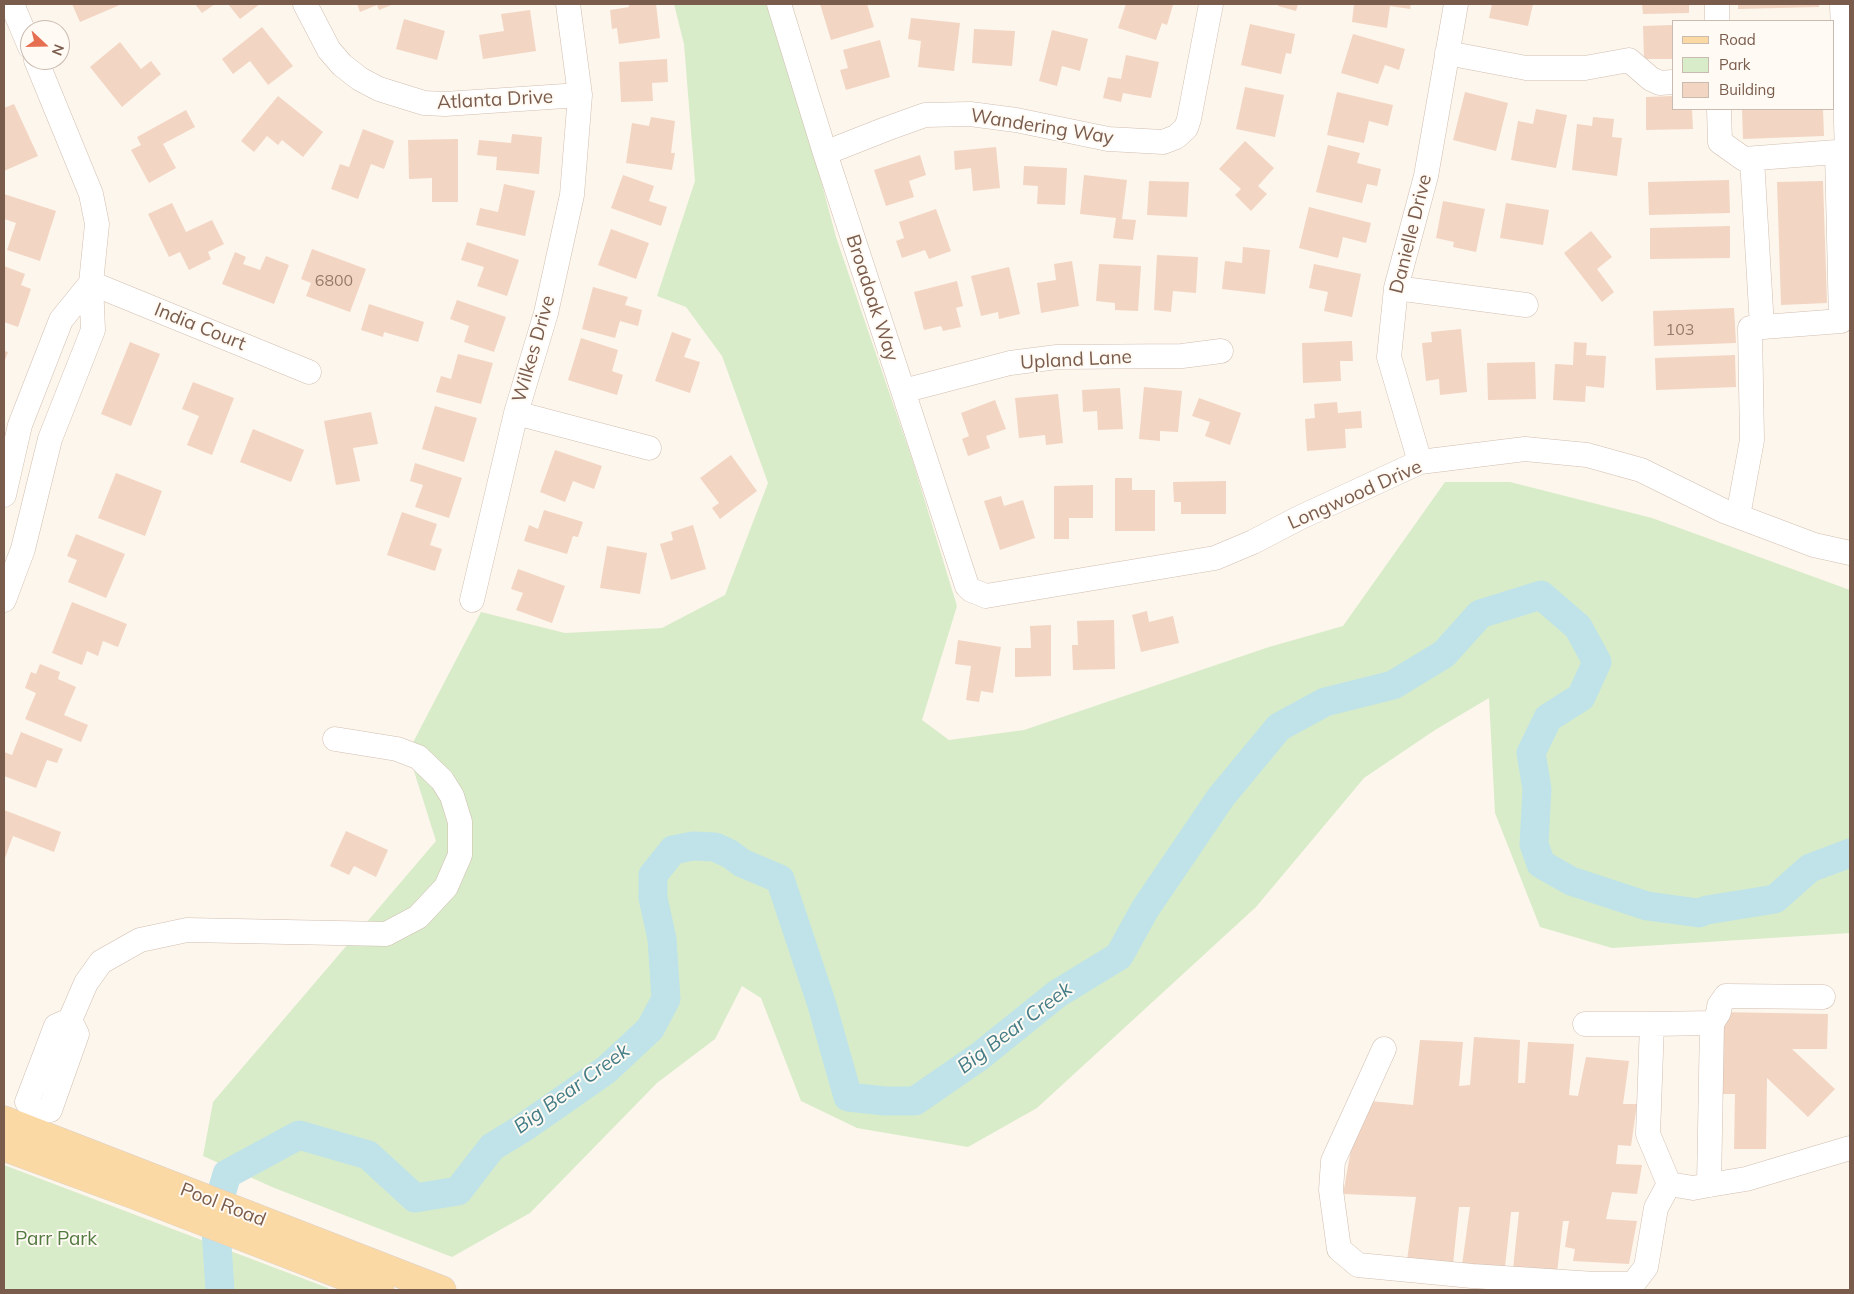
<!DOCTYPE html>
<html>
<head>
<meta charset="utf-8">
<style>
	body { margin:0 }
	#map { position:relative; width:1854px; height:1294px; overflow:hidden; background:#fdf6ec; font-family:Mulish,sans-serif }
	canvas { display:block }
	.frame { position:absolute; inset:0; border:5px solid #7a5c4d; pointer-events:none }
	.legend { position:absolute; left:1672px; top:20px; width:162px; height:90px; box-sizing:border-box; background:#fffaf3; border:1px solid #cabbb1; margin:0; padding:6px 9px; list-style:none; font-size:15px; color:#7a5c4d }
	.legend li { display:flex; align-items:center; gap:10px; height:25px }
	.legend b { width:25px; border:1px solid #cabbb1 }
	.north { position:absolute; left:20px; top:20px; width:50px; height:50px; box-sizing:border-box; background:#fffaf3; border:1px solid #cabbb1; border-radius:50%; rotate:111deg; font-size:14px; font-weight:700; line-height:20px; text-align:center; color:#7a5c4d }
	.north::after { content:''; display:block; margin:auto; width:18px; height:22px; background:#e76f51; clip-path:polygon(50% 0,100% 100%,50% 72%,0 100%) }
</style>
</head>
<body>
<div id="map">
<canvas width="1854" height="1294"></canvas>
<div class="frame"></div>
<ul class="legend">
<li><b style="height:6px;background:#fbd9a5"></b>Road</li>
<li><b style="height:14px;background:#d8ecc9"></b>Park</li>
<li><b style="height:14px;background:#f3d5c3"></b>Building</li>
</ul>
<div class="north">N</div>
</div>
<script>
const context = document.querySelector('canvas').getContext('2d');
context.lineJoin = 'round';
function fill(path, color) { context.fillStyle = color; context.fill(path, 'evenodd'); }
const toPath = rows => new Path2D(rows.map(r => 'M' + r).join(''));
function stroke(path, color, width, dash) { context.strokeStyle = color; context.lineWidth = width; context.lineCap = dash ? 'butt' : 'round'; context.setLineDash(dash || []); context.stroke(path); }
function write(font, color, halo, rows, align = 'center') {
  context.font = font + ' Mulish,sans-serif'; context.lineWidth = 4; context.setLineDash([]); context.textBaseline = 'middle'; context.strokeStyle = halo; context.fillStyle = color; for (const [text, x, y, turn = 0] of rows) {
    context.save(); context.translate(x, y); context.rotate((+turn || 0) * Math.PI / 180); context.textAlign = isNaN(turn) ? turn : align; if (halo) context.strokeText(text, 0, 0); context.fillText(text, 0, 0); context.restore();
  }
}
fill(toPath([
	[674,4,774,4,836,237,913,462,957,606,922,720,949,740,1024,730,1269,647,1343,626,1445,482,1510,482,1652,518,1850,590,1850,933,1612,948,1540,927,1495,813,1489,698,1435,730,1364,778,1256,907,1037,1108,968,1147,857,1128,801,1101,761,998,742,986,715,1039,657,1083,530,1213,452,1257,272,1187,203,1156,213,1102,436,841,408,752,481,612,565,633,662,628,725,595,768,483,722,356,686,307,657,296,695,181,684,44],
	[4,1165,328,1288,329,1290,4,1290]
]), '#d8ecc9');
stroke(toPath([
	[220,1290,215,1215,227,1174,299,1135,368,1155,415,1198,458,1191,492,1147,523,1128,606,1070,650,1029,666,999,662,939,653,898,653,875,673,850,693,846,715,847,730,854,742,863,780,879,822,1005,848,1097,885,1101,915,1101,980,1056,1057,994,1119,956,1145,909,1221,797,1279,727,1325,702,1393,685,1444,654,1480,614,1541,595,1578,627,1597,662,1581,697,1548,718,1531,753,1537,789,1534,844,1541,864,1571,881,1647,906,1699,913,1707,910,1775,899,1810,868,1850,853]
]), '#bfe3e8', 29);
fill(toPath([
	[72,4,122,4,80,22],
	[195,4,215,4,202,13],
	[228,4,260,4,240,19],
	[357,4,394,4,379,10,377,5,360,12],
	[629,4,656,4,660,38,619,44,617,28,612,29,610,10,629,7],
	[820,4,867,4,874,27,831,40],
	[1126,4,1171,4,1173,5,1167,25,1162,23,1156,40,1118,28],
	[1278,4,1298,4,1296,11,1278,6],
	[1354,4,1411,4,1410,9,1390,6,1387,28,1352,22],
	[1492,4,1533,4,1528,26,1489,18],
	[1642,4,1689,4,1689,13,1643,14],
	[1738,4,1819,4,1819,7,1738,9],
	[530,10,536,51,483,59,479,35,504,31,501,14],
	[911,18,960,23,954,71,918,67,921,41,908,39],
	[404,19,445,31,437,60,396,49],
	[1250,24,1295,34,1291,54,1286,53,1281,74,1241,65],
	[1673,25,1673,59,1644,59,1643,26],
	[262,27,293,66,268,85,250,61,233,74,222,59],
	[974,29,1015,31,1012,66,972,63],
	[1052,30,1088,39,1080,71,1062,66,1057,86,1039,81],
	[1353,34,1405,49,1399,70,1385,65,1378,84,1341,73],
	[880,40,890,77,846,90,840,70,848,68,843,50],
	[120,42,141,69,151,61,161,74,122,107,90,67],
	[1126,55,1159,62,1151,98,1123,93,1121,102,1103,98,1108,77,1121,79],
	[667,59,668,82,652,83,653,101,621,102,619,62],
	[1245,87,1284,95,1275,137,1236,129],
	[1337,92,1393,105,1388,126,1369,121,1364,143,1327,135],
	[1465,92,1508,103,1496,151,1453,140],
	[278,96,323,132,303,157,282,140,278,145,267,136,254,152,241,141],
	[1673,96,1673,109,1692,109,1693,129,1646,130,1646,97],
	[14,104,38,156,4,171,4,108],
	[1536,109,1567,115,1556,168,1511,160,1518,121,1533,124],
	[1742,109,1823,109,1824,136,1743,139],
	[186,110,195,127,163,144,176,168,149,183,131,150,141,145,137,137],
	[651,117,675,121,671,153,675,153,672,170,626,163,632,123,649,126],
	[1593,117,1614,119,1612,137,1622,138,1617,176,1572,170,1577,124,1592,126],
	[363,129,394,141,384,169,371,164,358,199,331,189,340,164,349,167],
	[512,134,542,137,539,174,496,170,497,157,477,155,479,140,511,143],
	[458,139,458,202,432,202,432,178,409,179,408,140],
	[1245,141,1274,168,1258,186,1267,194,1251,211,1235,195,1241,189,1219,169],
	[1328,145,1360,153,1357,163,1381,169,1377,186,1367,184,1362,203,1316,192],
	[996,147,1000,188,973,191,971,168,955,170,954,151],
	[920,155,926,175,909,181,914,197,886,206,874,170],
	[1024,166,1067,168,1065,205,1037,204,1038,186,1023,185],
	[623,175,654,186,649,201,667,207,661,226,611,208],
	[1084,175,1127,180,1122,219,1136,220,1133,240,1113,238,1116,218,1080,214],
	[1729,180,1730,213,1649,215,1648,182],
	[1149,181,1189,182,1187,217,1147,215],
	[1823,181,1827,303,1781,305,1777,182],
	[504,184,535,191,525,236,476,225,480,208,498,212],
	[4,194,56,211,40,261,7,250,16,223,4,219],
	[1443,201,1485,209,1476,252,1453,247,1454,242,1436,238],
	[172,203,186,232,212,220,224,244,208,252,211,259,189,270,180,252,169,257,148,214],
	[1506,203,1549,210,1543,245,1500,238],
	[1309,207,1371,223,1366,243,1343,237,1338,258,1299,248],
	[936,209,951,251,929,259,925,250,902,258,896,241,904,238,899,222],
	[1730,226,1730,258,1650,259,1650,228],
	[611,229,649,243,636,279,598,265],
	[1591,231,1612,257,1597,269,1614,292,1602,302,1564,253],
	[467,242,519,260,507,296,477,286,484,267,461,260],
	[1243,247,1270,250,1265,294,1222,289,1225,261,1242,263],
	[312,249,366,269,350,312,306,296,311,283,301,279],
	[235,252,246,257,243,264,260,270,266,256,289,265,274,304,222,284],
	[1157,255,1198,257,1196,293,1173,291,1171,312,1154,310],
	[1072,261,1079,306,1041,313,1037,283,1056,280,1054,264],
	[1099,264,1141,266,1138,311,1115,310,1115,303,1096,301],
	[1314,264,1361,274,1352,317,1324,311,1328,292,1309,288],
	[4,266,25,274,21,285,31,289,18,327,4,322],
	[1009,267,1020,314,999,319,998,312,981,316,971,276],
	[957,281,963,306,956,308,961,327,943,331,941,326,924,330,914,292],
	[593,287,628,297,625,305,642,310,638,326,620,321,615,338,582,329],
	[457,300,506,317,494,352,464,342,469,326,450,319],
	[369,304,424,322,418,342,384,332,383,337,361,330],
	[1734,308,1736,343,1654,346,1653,311],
	[1461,329,1467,392,1440,395,1439,379,1426,381,1422,343,1432,342,1431,332],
	[672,332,691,339,684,357,700,362,690,393,655,381],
	[581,338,618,350,612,371,623,375,617,395,568,380],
	[1352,341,1353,361,1340,361,1341,381,1303,383,1302,343],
	[130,342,160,354,131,426,101,414],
	[1574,342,1587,343,1586,355,1606,356,1604,388,1586,386,1585,402,1553,400,1555,364,1573,365],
	[4,351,8,352,4,363],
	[458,354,493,363,481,404,436,392,441,376,451,379],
	[1735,355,1736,387,1656,390,1655,358],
	[1535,362,1536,399,1488,400,1487,363],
	[193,382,234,398,212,455,187,445,199,416,182,409],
	[1144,387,1182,391,1178,432,1160,431,1160,441,1139,439],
	[1120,388,1123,429,1098,430,1097,411,1083,412,1082,390],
	[1058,394,1063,443,1046,445,1045,435,1019,438,1015,398],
	[1199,398,1241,413,1230,445,1205,436,1210,422,1192,416],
	[995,400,1006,429,986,436,990,448,968,456,962,439,969,436,961,413],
	[1337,402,1338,413,1361,411,1362,428,1345,429,1346,448,1307,451,1305,419,1315,418,1314,404],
	[435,406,477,418,464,462,422,449],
	[371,412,378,444,353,448,360,481,336,485,324,421],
	[253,429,304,450,291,482,240,462],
	[555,450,602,466,594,489,573,481,565,502,540,492],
	[731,455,757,491,720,519,712,508,719,503,700,478],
	[415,463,462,478,449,518,415,507,423,485,410,481],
	[116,473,162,491,145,536,98,518],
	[1115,478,1132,478,1132,490,1155,490,1155,531,1115,531],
	[1226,481,1226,514,1181,514,1181,502,1174,502,1173,482],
	[1093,485,1093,518,1069,518,1069,539,1054,539,1054,486],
	[1001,496,1004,506,1023,500,1035,538,1000,550,984,501],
	[544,510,583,522,578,537,573,536,567,554,524,541,529,525,538,529],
	[402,512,437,524,430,545,442,549,435,571,387,555],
	[693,525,706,569,671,580,660,544,673,540,671,532],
	[76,534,125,554,106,598,68,582,77,560,67,556],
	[607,546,647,553,640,594,600,588],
	[518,569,565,586,552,623,516,610,523,593,511,589],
	[72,602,127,624,118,647,103,641,98,656,87,651,82,665,52,653],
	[1147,611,1149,622,1173,616,1179,643,1141,652,1132,615],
	[1114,620,1115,669,1073,670,1072,645,1078,645,1077,621],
	[1051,625,1051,676,1015,677,1015,648,1031,648,1030,626],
	[958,640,1001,647,993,693,981,691,979,702,966,700,971,666,955,664],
	[40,664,60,672,58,679,76,687,64,715,88,725,81,742,25,719,36,693,25,688,31,672,36,674],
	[21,732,63,749,57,763,47,760,36,788,4,776,4,752,12,755],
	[4,810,61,832,54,852,13,836,4,861],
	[346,831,388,850,376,877,354,866,349,875,330,866],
	[1719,1012,1828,1014,1827,1049,1792,1049,1835,1089,1808,1117,1767,1078,1766,1149,1734,1149,1735,1094,1717,1094],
	[1474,1037,1520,1040,1518,1083,1525,1083,1528,1042,1574,1044,1569,1095,1578,1096,1586,1057,1629,1061,1623,1104,1637,1104,1631,1146,1618,1145,1616,1164,1642,1165,1637,1194,1612,1192,1606,1219,1637,1221,1629,1264,1573,1261,1575,1249,1565,1247,1569,1221,1563,1221,1557,1273,1513,1269,1519,1212,1511,1212,1505,1267,1462,1265,1470,1207,1459,1207,1453,1264,1407,1260,1416,1197,1343,1194,1355,1127,1362,1127,1362,1114,1370,1101,1413,1105,1420,1040,1463,1042,1459,1086,1470,1085]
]), '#f3d5c3');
const minor = toPath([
	[12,4,30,47],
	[305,4,329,50,342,65,360,79,379,89,424,103,445,104,580,95],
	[779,4,825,153,967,586,971,590,986,596,1215,558,1253,542,1299,518,1420,462,1525,449,1587,455,1641,470,1724,511,1814,545,1850,553],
	[1717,4,1717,21],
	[1842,4,1847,152],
	[1447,53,1526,68,1585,68,1629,60,1651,79,1660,83,1673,82],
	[1719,109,1720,142,1744,159,1850,151],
	[825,153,886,129,925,115,970,114,1016,120,1108,139,1163,142,1176,137,1186,128,1189,119,1211,4],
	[1752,159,1762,327],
	[91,283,309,372],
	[1396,288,1526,305],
	[903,391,1010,363,1057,357,1182,356,1221,351],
	[516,413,649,448],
	[1420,462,1389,357,1396,288,1426,176,1456,4],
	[4,495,20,425,61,320,91,283],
	[1738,516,1752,440,1750,328,1841,321,1837,152],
	[4,600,23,549,50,439,93,330,91,283,97,224,91,194,36,60],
	[472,600,516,413,546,313,572,195,580,95,568,4],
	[70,1020,86,983,101,962,140,940,187,930,386,934,418,917,446,887,460,855,460,822,452,796,442,780,418,757,397,749,335,739],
	[1712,1023,1719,1012,1719,1006,1726,996,1823,997],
	[1585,1024,1652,1024],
	[1384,1049,1333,1161,1331,1190,1339,1249,1358,1265,1472,1276,1595,1284,1633,1284,1646,1267,1656,1208,1669,1184],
	[26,1129,36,1112,50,1110,77,1034,70,1020,56,1026,27,1102,36,1112],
	[1709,1185,1712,1023,1652,1024,1648,1134,1669,1184,1693,1188,1709,1185,1746,1179,1850,1148]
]);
const major = toPath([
	[4,1120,442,1290],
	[4,1147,137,1196,380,1290]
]);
stroke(minor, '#d1beb0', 25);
stroke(major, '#dad1cd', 29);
stroke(minor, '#fff', 24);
stroke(major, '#fbd9a5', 28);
write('16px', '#987a6a', null, [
	["6800",334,281],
	["103",1680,330]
]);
write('19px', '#7a5c4d', '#fffaf3', [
	["Atlanta Drive",495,100,-3],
	["Wandering Way",1042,127,9],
	["Danielle Drive",1411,234,-76],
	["Broadoak Way",872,298,72],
	["India Court",200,327,22],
	["Wilkes Drive",534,349,-74],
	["Upland Lane",1076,360,-3],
	["Longwood Drive",1355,495,-24],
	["Pool Road",223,1205,21]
]);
write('19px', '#537a41', '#fffaf3', [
	["Parr Park",56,1239]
]);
write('italic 20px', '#437c86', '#fffaf3', [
	["Big Bear Creek",1015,1028,-37],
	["Big Bear Creek",572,1089,-36]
]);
</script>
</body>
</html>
